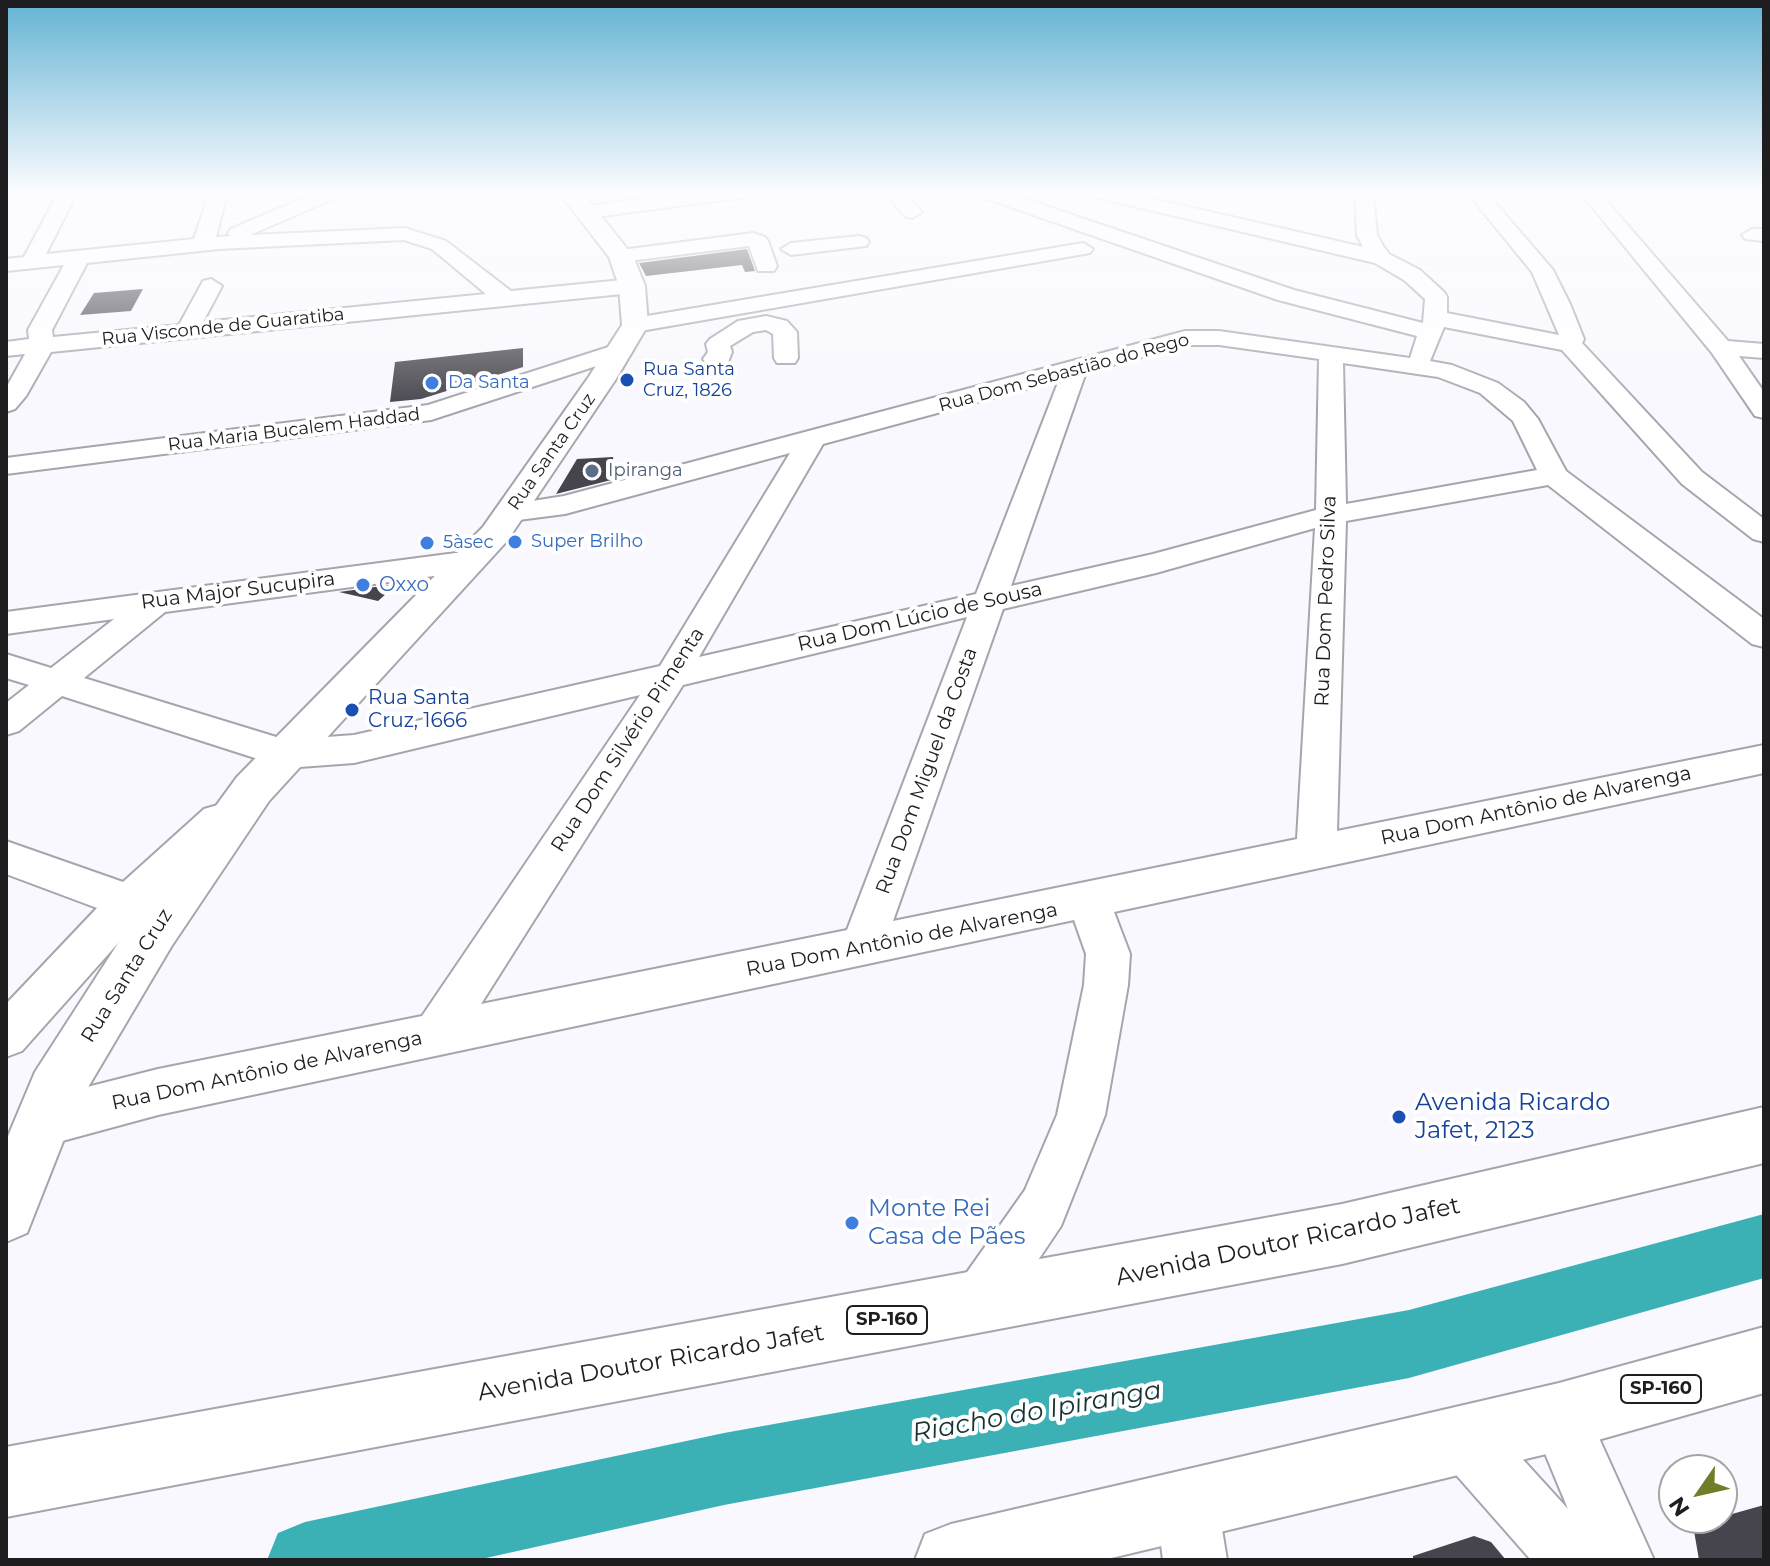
<!DOCTYPE html>
<html>
<head>
<meta charset="utf-8">
<style>
	body { margin:0 }
	#map { position:relative; width:1770px; height:1566px; overflow:hidden; background:#f9f8fe; font-family:Montserrat,sans-serif }
	canvas { display:block }
	.frame { position:absolute; inset:0; border:8px solid #1e1e21; pointer-events:none }
	.north { position:absolute; left:1658px; top:1454px; width:80px; height:80px; box-sizing:border-box; background:#fff; border:2px solid #a5a5a6; border-radius:50%; rotate:236deg; font-size:22px; font-weight:700; line-height:32px; text-align:center; color:#1e1e21 }
	.north::after { content:''; display:block; margin:auto; width:28px; height:36px; background:#707e2b; clip-path:polygon(50% 0,100% 100%,50% 72%,0 100%) }
</style>
</head>
<body>
<div id="map">
<canvas width="1770" height="1566"></canvas>
<div class="frame"></div>
<div class="north">N</div>
</div>
<script>
const context = document.querySelector('canvas').getContext('2d');
context.lineJoin = 'round';
const toPath = rows => new Path2D(rows.map(r => 'M' + r).join(''));
function fill(path, color) { context.fillStyle = color; context.fill(path, 'evenodd'); }
function stroke(path, color, width, dash) { context.strokeStyle = color; context.lineWidth = width; context.lineCap = dash ? 'butt' : 'round'; context.setLineDash(dash || []); context.stroke(path); }
function write(font, color, halo, rows, align = 'center') {
  context.font = font + ' Montserrat,sans-serif'; context.lineWidth = 8; context.setLineDash([]); context.textBaseline = 'middle'; context.strokeStyle = halo; context.fillStyle = color; for (const [text, x, y, turn = 0] of rows) {
    context.save(); context.translate(x, y); context.rotate((+turn || 0) * Math.PI / 180); context.textAlign = isNaN(turn) ? turn : align; if (halo) context.strokeText(text, 0, 0); context.fillText(text, 0, 0); context.restore();
  }
}
fill(toPath([
	[1764,1214,1764,1278,1409,1378,724,1505,477,1560,267,1560,278,1533,305,1522,724,1433,1409,1310,1764,1214]
]), '#3cb1b5');
fill(toPath([
	[747,249,755,271,745,272,742,265,646,276,639,263],
	[143,289,131,311,80,315,94,293],
	[523,348,523,367,421,399,390,402,395,362],
	[613,457,615,479,556,494,577,459],
	[397,584,378,601,339,592],
	[1764,1505,1764,1560,1699,1560,1693,1525],
	[1474,1536,1491,1542,1506,1560,1413,1560,1413,1556]
]), '#46444c');
const minor = toPath([
	[59,191,78,191,46,254,194,239,210,191,228,191,216,237,230,236,228,233,231,229,319,191,344,191,342,195,250,235,405,228,446,241,511,291,632,279,643,286,632,293,51,352,26,396,15,409,6,412,6,388,25,354,6,356,6,342,29,339,28,330,64,265,6,271,6,259,24,257,59,191],
	[404,240,432,249,486,294,203,322,222,286,211,279,203,281,179,325,53,337,52,330,87,263,219,249,404,240],
	[703,191,756,191,747,197,587,218,577,212,587,206,703,191],
	[883,191,903,191,922,212,912,218,905,216,883,191],
	[974,191,1002,191,1294,290,1423,323,1425,299,1404,280,1375,263,1094,197,1085,191,1119,191,1363,247,1357,235,1355,191,1373,191,1377,235,1383,246,1389,254,1420,270,1444,292,1447,297,1447,313,1559,335,1532,272,1466,191,1485,191,1553,270,1570,304,1584,339,1582,343,1702,472,1764,519,1764,542,1753,539,1682,484,1562,350,1444,327,1430,361,1452,365,1498,383,1524,402,1538,419,1566,471,1764,619,1764,647,1752,644,1548,485,1346,521,1337,831,1764,745,1764,773,1114,912,1130,954,1128,985,1105,1115,1061,1226,996,1323,977,1331,958,1323,950,1304,958,1285,1025,1190,1057,1115,1084,985,1086,954,1074,920,158,1115,40,1147,23,1140,16,1123,23,1106,40,1099,158,1069,422,1016,640,695,354,763,286,768,62,696,19,731,6,735,6,703,29,685,6,678,6,654,51,668,114,619,6,634,6,612,471,551,482,554,486,561,482,568,471,571,165,612,84,678,286,740,354,735,660,666,790,453,565,514,511,521,501,518,496,512,501,506,564,496,1185,331,1219,331,1410,358,1417,336,1278,300,976,195,974,191],
	[1186,345,1219,345,1319,359,1316,510,1153,554,1011,586,1086,372,1186,345],
	[1343,363,1438,377,1480,393,1513,421,1537,470,1346,504,1343,363],
	[1059,380,976,594,699,657,823,444,1059,380],
	[1315,528,1297,839,893,921,1003,609,1156,573,1315,528],
	[967,617,847,930,481,1004,683,685,967,617],
	[1579,191,1598,191,1728,341,1764,344,1764,358,1739,356,1764,392,1764,418,1755,416,1712,353,1579,191],
	[1752,229,1764,229,1764,241,1745,239,1742,235,1752,229],
	[753,233,765,237,768,241,777,266,774,271,758,271,749,246,621,262,610,256,621,250,753,233],
	[859,236,866,238,869,242,866,246,791,255,781,249,791,243,859,236],
	[1083,243,1093,249,1090,253,635,332,627,330,623,325,627,320,635,318,1083,243],
	[766,316,787,321,797,332,798,358,795,363,777,363,774,358,773,334,766,330,753,332,730,346,732,352,726,367,708,367,703,359,708,352,706,344,710,339,738,321,766,316],
	[621,343,630,345,633,350,630,355,431,420,6,474,6,458,428,405,621,343],
	[218,805,232,809,238,820,232,831,144,914,22,1051,6,1057,6,1004,97,908,6,874,6,841,123,882,204,809,218,805],
	[1559,1388,1580,1396,1654,1560,1531,1560,1444,1461,1435,1440,1444,1419,1465,1410,1486,1419,1568,1509,1530,1417,1538,1396,1559,1388],
	[1187,1474,1209,1483,1218,1505,1227,1560,1163,1560,1156,1505,1165,1483,1187,1474]
]);
const major = toPath([
	[558,191,581,191,633,256,645,286,648,325,616,379,507,541,269,801,171,947,77,1106,27,1233,6,1242,6,1141,35,1072,135,917,237,777,483,527,588,378,622,325,619,286,609,257,558,191],
	[1764,1107,1764,1163,1342,1264,6,1517,6,1447,1342,1204,1764,1107],
	[1764,1327,1764,1393,1559,1451,1103,1560,915,1560,925,1534,951,1524,1559,1383,1764,1327]
]);
stroke(minor, '#a6a5ae', 4);
stroke(major, '#a6a5ae', 4);
fill(minor, '#fff');
fill(major, '#fff');
const sky = context.createLinearGradient(0, 0, 0, 410);
sky.addColorStop(0, '#63b3d4');
sky.addColorStop(0.47, '#fcfcff');
sky.addColorStop(1, '#fcfcff00');
context.fillStyle = sky;
context.fillRect(0, 0, 1770, 410);
for (const [x, y, r, color] of [
	[627,380,8,"#1a4fb4"],
	[432,383,8,"#3f7fe0"],
	[592,471,8,"#5c6f8a"],
	[515,542,8,"#3f7fe0"],
	[427,543,8,"#3f7fe0"],
	[363,585,8,"#3f7fe0"],
	[352,710,8,"#1a4fb4"],
	[1399,1117,8,"#1a4fb4"],
	[852,1223,8,"#3f7fe0"]
]) { const dot = new Path2D(); dot.arc(x, y, r, 0, 2 * Math.PI); context.fillStyle = color; context.fill(dot); stroke(dot, '#fff', 3); }
write('18px', '#1e1e21', '#fff', [
	["Rua Visconde de Guaratiba",223,327,-6],
	["Rua Dom Sebastião do Rego",1064,373,-15],
	["Rua Maria Bucalem Haddad",294,430,-7],
	["Rua Santa Cruz",552,452,-55]
]);
write('18px', '#164399', '#fff', [
	["Rua Santa",643,370],
	["Cruz, 1826",643,391]
], 'left');
write('18px', '#366cbe', '#fff', [
	["Da Santa",448,383],
	["Super Brilho",531,542],
	["5àsec",443,543]
], 'left');
write('18px', '#4e5e75', '#fff', [
	["Ipiranga",608,471]
], 'left');
for (const [x, y, w] of [
	[887,1320,80],
	[1661,1389,80]
]) { const box = new Path2D(); box.roundRect(x - w / 2, y - 14, w, 28, 6); context.fillStyle = '#fff'; context.fill(box); stroke(box, '#1e1e21', 2); }
write('bold 18px', '#1e1e21', null, [
	["SP-160",887,1320],
	["SP-160",1661,1389]
]);
write('20px', '#366cbe', '#fff', [
	["Oxxo",379,585]
], 'left');
write('20px', '#1e1e21', '#fff', [
	["Rua Major Sucupira",238,591,-7],
	["Rua Dom Pedro Silva",1326,601,-88],
	["Rua Dom Lúcio de Sousa",920,617,-13],
	["Rua Dom Silvério Pimenta",628,740,-57],
	["Rua Dom Miguel da Costa",927,771,-70],
	["Rua Dom Antônio de Alvarenga",1536,806,-12],
	["Rua Dom Antônio de Alvarenga",902,940,-11],
	["Rua Santa Cruz",127,976,-58],
	["Rua Dom Antônio de Alvarenga",267,1071,-12]
]);
write('20px', '#164399', '#fff', [
	["Rua Santa",368,698],
	["Cruz, 1666",368,721]
], 'left');
write('24px', '#164399', '#fff', [
	["Avenida Ricardo",1415,1103],
	["Jafet, 2123",1415,1131]
], 'left');
write('24px', '#366cbe', '#fff', [
	["Monte Rei",868,1209],
	["Casa de Pães",868,1237]
], 'left');
write('24px', '#1e1e21', '#fff', [
	["Avenida Doutor Ricardo Jafet",1288,1242,-12],
	["Avenida Doutor Ricardo Jafet",651,1363,-10]
]);
write('italic 26px', '#193233', '#fff', [
	["Riacho do Ipiranga",1037,1412,-10]
]);
</script>
</body>
</html>
